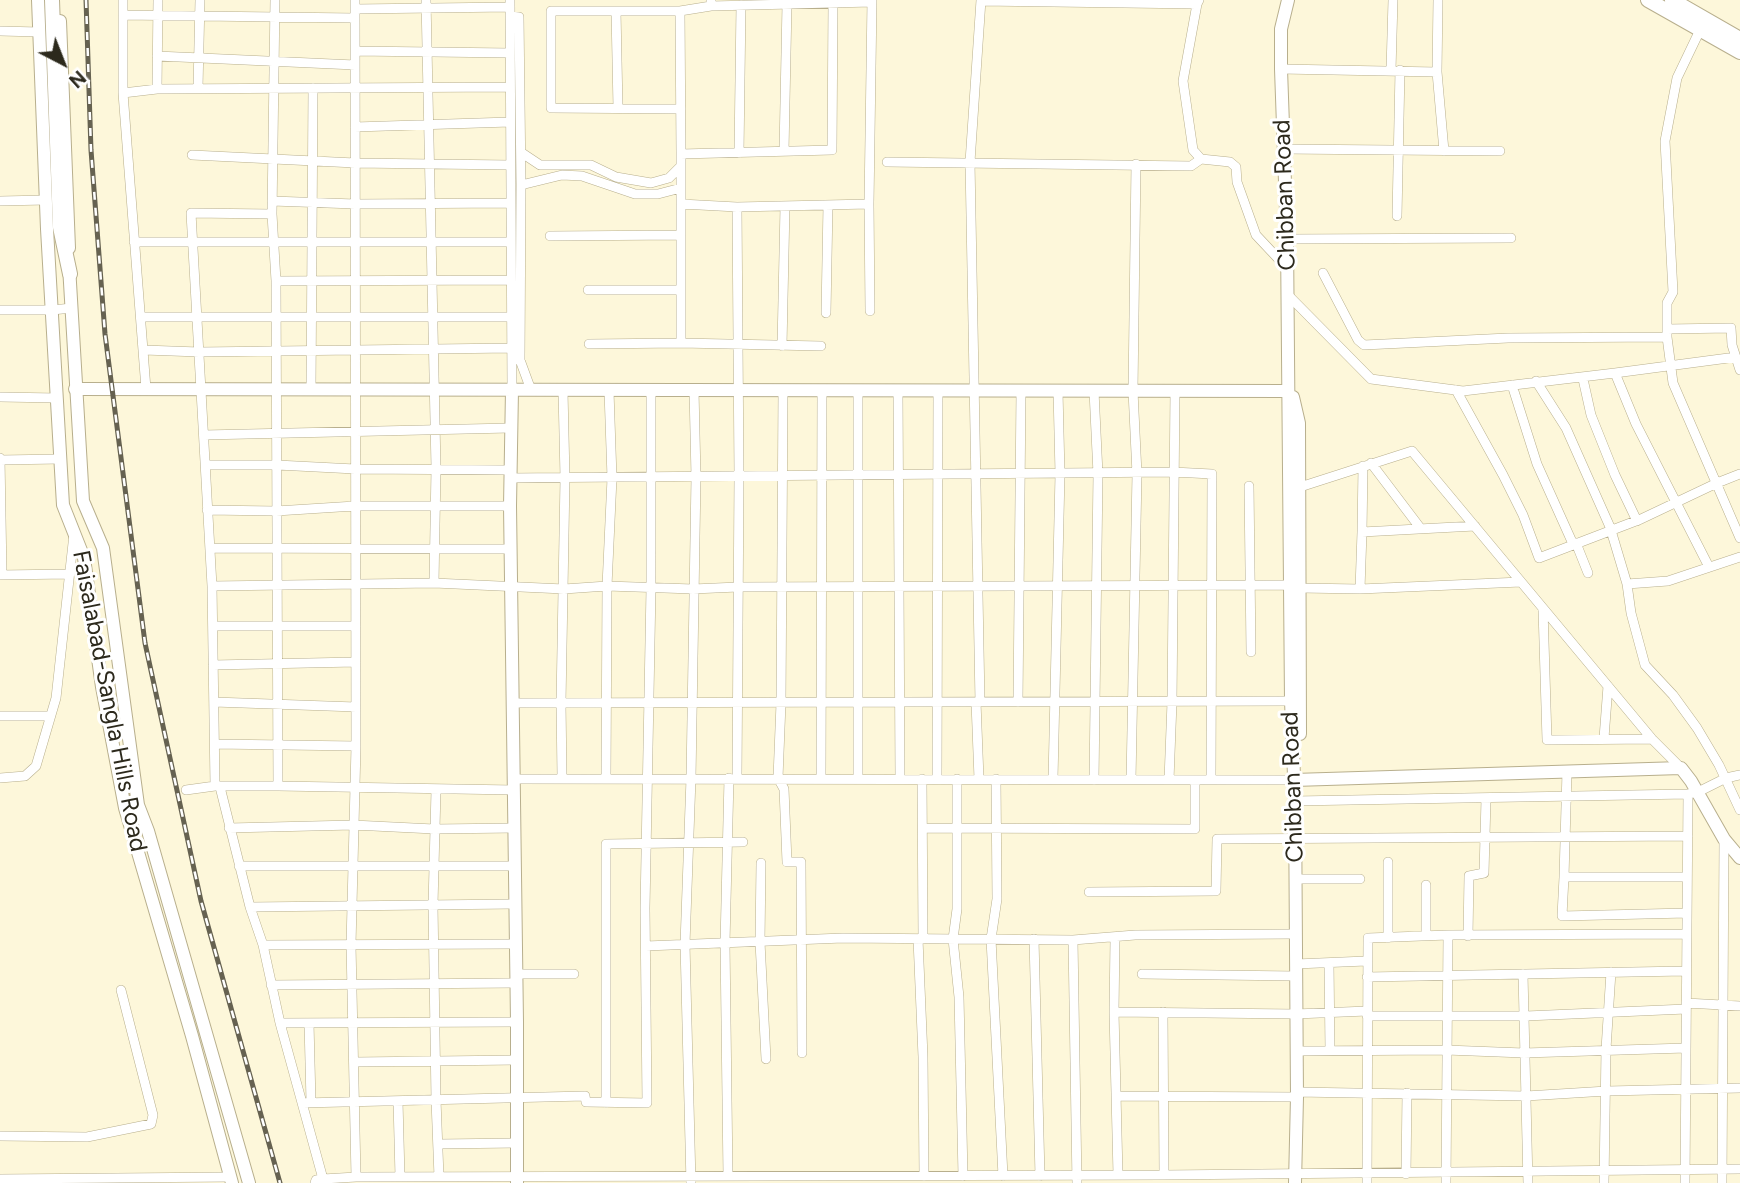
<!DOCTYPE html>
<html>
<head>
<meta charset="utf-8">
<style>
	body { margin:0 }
	#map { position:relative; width:1740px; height:1183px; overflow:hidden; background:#fdf7da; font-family:Figtree,sans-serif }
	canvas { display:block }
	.north { position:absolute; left:28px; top:28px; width:70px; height:70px; -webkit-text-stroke:5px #fff; paint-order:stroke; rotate:138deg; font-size:19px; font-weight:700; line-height:28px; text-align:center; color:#2c291c }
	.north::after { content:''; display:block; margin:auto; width:24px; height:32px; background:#2c291c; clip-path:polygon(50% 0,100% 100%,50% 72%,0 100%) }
</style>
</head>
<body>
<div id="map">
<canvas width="1740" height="1183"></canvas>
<div class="north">N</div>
</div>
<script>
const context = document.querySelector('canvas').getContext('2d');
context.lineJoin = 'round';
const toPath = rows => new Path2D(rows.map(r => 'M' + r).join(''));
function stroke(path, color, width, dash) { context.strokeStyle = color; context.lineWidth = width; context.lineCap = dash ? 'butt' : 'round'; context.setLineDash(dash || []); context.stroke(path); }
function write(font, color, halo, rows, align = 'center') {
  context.font = font + ' Figtree,sans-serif'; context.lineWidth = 6; context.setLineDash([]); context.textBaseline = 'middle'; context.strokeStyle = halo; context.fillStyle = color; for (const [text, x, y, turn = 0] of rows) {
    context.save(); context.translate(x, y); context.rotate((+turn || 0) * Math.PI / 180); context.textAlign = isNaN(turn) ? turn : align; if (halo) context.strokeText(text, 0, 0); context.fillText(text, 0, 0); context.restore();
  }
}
const minor = toPath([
	[123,0,123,93,146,389],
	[158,0,157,89,510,87],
	[275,0,272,214,276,281,278,786],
	[355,0,356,746,351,945,356,1177],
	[426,0,436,468,434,583],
	[510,0,512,390],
	[1438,0,1437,72,1444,151],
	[711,1,711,6,872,2],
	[981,1,1197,4,1199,0],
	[1197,4,1183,81,1193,150,1201,159],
	[711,6,680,11,681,154,832,150,833,3],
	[355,9,510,7],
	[616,11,618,108],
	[680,11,551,11,551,108,681,109],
	[123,15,355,18],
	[510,16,519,17,521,185],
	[1700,30,1677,78,1665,141,1673,292,1667,303,1667,337,1673,383,1740,538],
	[0,31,39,32],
	[355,51,510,53],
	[157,56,355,65],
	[1281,69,1437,72],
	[1391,70,1393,0],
	[198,88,200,0],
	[123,93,157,89],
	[355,127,510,122],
	[1283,149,1500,151],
	[784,151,787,4],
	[522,153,540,165,591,165,616,177,651,183,669,178,681,166],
	[739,153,741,5],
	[192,155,355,163,510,165],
	[887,162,1191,166,1201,159,1230,162,1236,167,1237,182,1256,235,1287,268],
	[0,201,46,200],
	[272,201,355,204,511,203],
	[681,204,737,207],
	[869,204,870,311],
	[1397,216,1400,70],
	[550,236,681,235],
	[1287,239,1511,238],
	[134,242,511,242],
	[1323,273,1358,340,1364,345,1508,338,1667,337],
	[276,281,511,280],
	[588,290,681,290],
	[1288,295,1371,379,1463,391,1615,373],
	[0,310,52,310,72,308],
	[826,313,828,205],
	[142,317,511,317],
	[1667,329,1731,328,1732,345,1740,370],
	[681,343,821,346],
	[589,344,681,343,681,154],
	[782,346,785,206],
	[144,350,199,352,512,348],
	[1583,379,1591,415,1615,475,1637,521],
	[1536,381,1566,428,1610,527,1627,584,1631,613,1645,665,1673,695,1697,728,1719,765,1740,810],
	[1512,385,1537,464,1573,544],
	[311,390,313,88],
	[531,390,520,360,521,185,562,175,582,176,635,194,658,194,681,188],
	[783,390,781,703,778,778,784,789,787,862,801,862,802,1053],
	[898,390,900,779],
	[1456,390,1503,475,1523,515,1539,558,1641,519,1717,483,1740,474],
	[1094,391,1098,474,1094,780],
	[0,397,57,398],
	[204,435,510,428],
	[0,458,2,575],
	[0,460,60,459],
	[1371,463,1421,529],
	[206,465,277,465,355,469,510,470],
	[1363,466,1362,532,1475,526],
	[510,478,1173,472,1212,474,1211,780],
	[1249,486,1251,652],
	[1300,487,1412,451,1652,739,1681,768],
	[207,510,276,511,355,506,510,506],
	[1576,543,1588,573],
	[210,548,510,549],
	[1709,567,1636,424,1615,373,1736,357],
	[0,575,69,574],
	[1627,584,1668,581,1740,557],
	[212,586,434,583,564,589,607,586,693,589,738,587,1290,585,1301,588,1360,589,1521,582],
	[1360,589,1362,532],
	[1543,609,1547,740,1652,739],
	[213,626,356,626],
	[213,665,356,662],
	[214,702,356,707],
	[976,702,979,779],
	[980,702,970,162,981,0],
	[1018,702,1021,391],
	[512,703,1291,701],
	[0,716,50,716],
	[1604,738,1608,686],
	[215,744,356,746],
	[562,777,561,703,565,478,563,391],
	[0,778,25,776,36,766,56,698,74,534],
	[737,778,739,476,737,207,869,204,872,0],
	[821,778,822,390],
	[513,779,1294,780],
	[606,779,607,586,612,478,609,391],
	[858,779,858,390],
	[922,779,923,939],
	[937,779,938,390],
	[957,779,957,909,953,939,959,997,963,1176],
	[996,779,997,899,991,939,1003,1176],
	[1053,779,1060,474,1058,391],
	[1131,780,1137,474,1133,391,1136,164],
	[1169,780,1172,702,1175,391],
	[215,786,212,586,191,213,272,214],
	[220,787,250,907,263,945,280,1023,323,1179],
	[186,790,215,786,278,786,514,790],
	[436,790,433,905,436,1100,439,1177],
	[1295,801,1688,794,1698,792,1726,778,1740,775],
	[229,828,353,825,434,829,515,828],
	[923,828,1195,829,1195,780],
	[1388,862,1388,938],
	[761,863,760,942,766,1059],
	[239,866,515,866],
	[1564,877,1567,771],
	[1295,879,1360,879],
	[1089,892,1216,891,1217,839,1688,836],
	[250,907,514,904],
	[1687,913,1562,916,1564,877,1687,877],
	[1426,936,1426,885],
	[1468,936,1469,876,1484,873,1486,799],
	[918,939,923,1057,924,1176],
	[1034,939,1040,1176],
	[1115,939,1114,1012,1118,1175],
	[1073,940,1077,1183],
	[263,945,515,944],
	[646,946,843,938,1073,940,1135,935,1295,934],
	[1329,963,1330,1051],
	[1296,964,1366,961],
	[516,974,574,974],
	[1142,974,1295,976],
	[1523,974,1528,1183],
	[1367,977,1685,971],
	[271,985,516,983],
	[1686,1003,1740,1006],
	[1114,1012,1296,1014,1367,1011],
	[1163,1012,1164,1175],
	[1367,1016,1526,1016,1686,1009],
	[280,1023,517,1022],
	[309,1023,311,1102],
	[1296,1051,1446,1050,1524,1053,1686,1048],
	[355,1062,517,1060],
	[1297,1092,1526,1096,1607,1091,1740,1088],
	[1116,1096,1297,1097],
	[398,1101,400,1177],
	[303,1103,585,1096,586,1102,647,1103,645,908,651,588,651,390],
	[606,1103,606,844,743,842],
	[0,1136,87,1137,151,1124,153,1115,121,990],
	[439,1144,517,1143],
	[1406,1174,1407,1093],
	[728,1176,725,943,729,778],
	[0,1179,231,1177],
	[315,1183,316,1180,323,1179,356,1177,1164,1175,1740,1169],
	[691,1183,685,944,691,778,696,477,694,390],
	[1367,1183,1368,938,1448,935,1686,934],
	[1446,1183,1448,935],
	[1604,1183,1606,1049,1611,972],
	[1685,1183,1688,794],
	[1722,1183,1724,839]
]);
const tertiary = toPath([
	[1288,0,1281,29,1281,69,1287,239,1291,701,1295,801,1297,1097,1295,1183],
	[75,389,1288,391],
	[512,390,510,506,517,1022,517,1183],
	[1293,397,1299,423,1300,734],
	[1294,780,1681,768,1691,781,1724,839,1740,858]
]);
const secondary = toPath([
	[38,0,47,229,63,505,84,558,102,687,125,808,192,1036,232,1183],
	[60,21,69,248],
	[69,266,83,501,103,548,138,805,148,831,249,1183]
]);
const primary = toPath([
	[52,0,60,227,70,274],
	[1648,0,1740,52],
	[1672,0,1740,39]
]);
stroke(minor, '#b8af8d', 10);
stroke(tertiary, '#b8af8d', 14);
stroke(secondary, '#b8af8d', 14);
stroke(primary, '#b8af8d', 16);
stroke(minor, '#fff', 9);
stroke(tertiary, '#fff', 12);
stroke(secondary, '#fff', 12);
stroke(primary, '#fff', 14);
const rail = toPath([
	[86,0,91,150,105,334,145,643,201,901,280,1183]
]);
stroke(rail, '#666251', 5);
stroke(rail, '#fff', 2.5, [8]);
write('24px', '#2c291c', '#fff', [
	["Chibban Road",1285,195,-92],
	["Faisalabad-Sangla Hills Road",109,701,79],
	["Chibban Road",1293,787,-92]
]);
</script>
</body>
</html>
